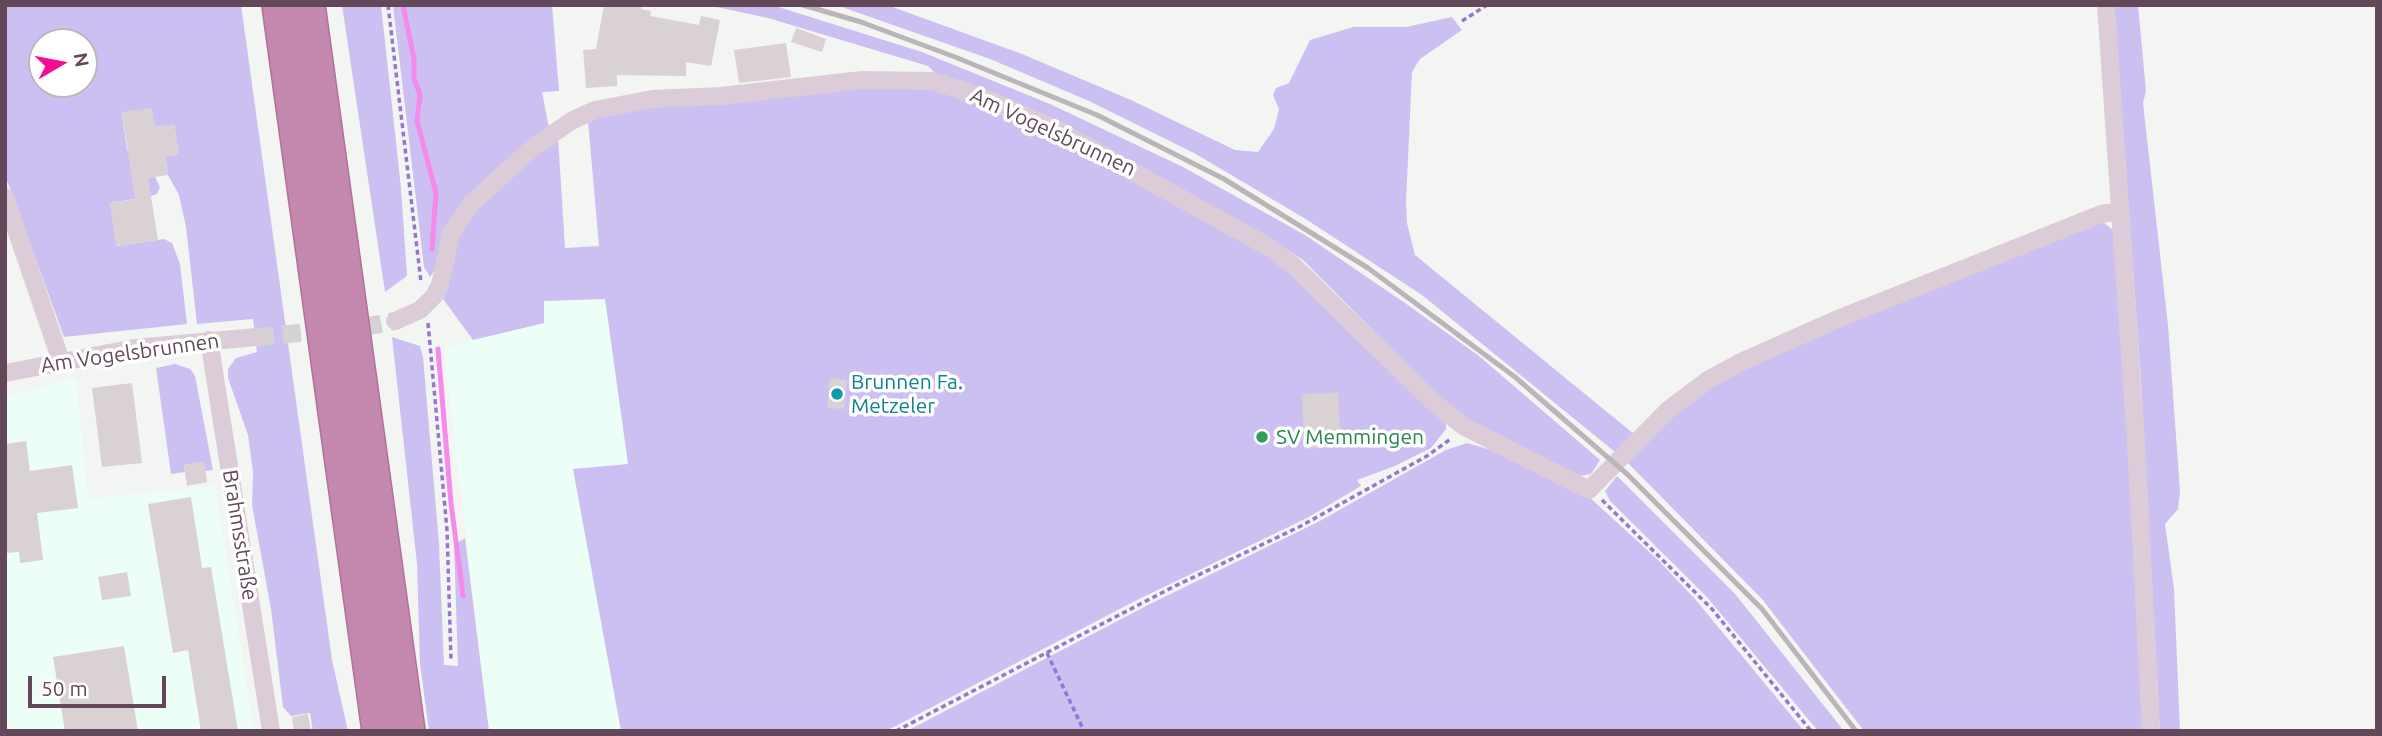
<!DOCTYPE html>
<html>
<head>
<meta charset="utf-8">
<style>
	body { margin:0 }
	#map { position:relative; width:2382px; height:736px; overflow:hidden; background:#f3f5f2; font-family:Ubuntu,sans-serif }
	canvas { display:block }
	.frame { position:absolute; inset:0; border:7px solid #624859; pointer-events:none }
	.north { position:absolute; left:28px; top:28px; width:70px; height:70px; box-sizing:border-box; background:#fff; border:2px solid #c0b6bd; border-radius:50%; rotate:80deg; font-size:19px; font-weight:700; line-height:28px; text-align:center; color:#624859 }
	.north::after { content:''; display:block; margin:auto; width:24px; height:32px; background:#f40d92; clip-path:polygon(50% 0,100% 100%,50% 72%,0 100%) }
	.scale { position:absolute; left:28px; top:676px; width:138px; height:32px; box-sizing:border-box; border:4px solid #624859; border-top:0; padding-left:9px; font-size:21px; line-height:24px; white-space:nowrap; color:#624859; -webkit-text-stroke:5px #fff; paint-order:stroke }
</style>
</head>
<body>
<div id="map">
<canvas width="2382" height="736"></canvas>
<div class="frame"></div>
<div class="north">N</div>
<div class="scale">50 m</div>
</div>
<script>
const context = document.querySelector('canvas').getContext('2d');
context.lineJoin = 'round';
function fill(path, color) { context.fillStyle = color; context.fill(path, 'evenodd'); }
const toPath = rows => new Path2D(rows.map(r => 'M' + r).join(''));
function stroke(path, color, width, dash) { context.strokeStyle = color; context.lineWidth = width; context.lineCap = dash ? 'butt' : 'round'; context.setLineDash(dash || []); context.stroke(path); }
function write(font, color, halo, rows, align = 'center') {
  context.font = font + ' Ubuntu,sans-serif'; context.lineWidth = 7; context.setLineDash([]); context.textBaseline = 'middle'; context.strokeStyle = halo; context.fillStyle = color; for (const [text, x, y, turn = 0] of rows) {
    context.save(); context.translate(x, y); context.rotate((+turn || 0) * Math.PI / 180); context.textAlign = isNaN(turn) ? turn : align; if (halo) context.strokeText(text, 0, 0); context.fillText(text, 0, 0); context.restore();
  }
}
fill(toPath([
	[605,299,629,464,574,470,621,731,489,731,444,349,452,345,544,323,543,301],
	[76,378,88,499,215,486,254,731,5,731,5,397]
]), '#edfef7');
fill(toPath([
	[5,5,241,5,332,660,348,731,313,731,310,713,291,716,283,707,271,609,252,505,253,472,248,435,228,378,228,369,236,358,257,352,253,319,197,324,186,227,179,195,168,175,165,156,179,154,174,125,155,127,122,113,127,150,155,177,160,187,157,194,151,196,110,203,117,246,164,239,172,243,180,264,187,324,64,337,5,175],
	[42,42,84,42,84,84,42,84],
	[342,5,381,5,401,188,407,276,385,292],
	[393,5,552,5,559,91,542,92,549,128,505,163,430,277,424,267],
	[707,5,772,5,922,52,1050,104,1183,167,1305,235,1405,303,1479,356,1600,460,1591,474,1580,476,1476,425,1441,399,1303,260,1267,237,938,76,928,66,768,18],
	[836,5,888,5,898,9,1022,54,1131,100,1235,150,1258,152,1274,129,1279,109,1273,95,1276,88,1289,83,1310,40,1353,27,1406,27,1452,17,1462,30,1420,59,1412,72,1406,202,1407,223,1415,255,1634,434,1615,452,1422,295,1304,218,1194,153,1089,101,990,59],
	[2114,5,2138,5,2146,91,2143,103,2168,325,2180,491,2178,509,2165,524,2174,589,2180,731,2160,731,2159,716,2141,381],
	[868,87,945,90,1041,128,1269,254,1446,423,1446,429,1431,448,1395,466,1357,480,1361,486,1307,518,1135,601,886,731,621,731,573,469,628,464,605,299,544,301,544,323,473,340,443,299,456,240,469,216,558,137,565,248,599,246,588,121,595,118,638,109],
	[2103,222,2113,230,2126,379,2143,731,1864,731,1762,599,1626,461,1661,426,1714,383,1832,327],
	[392,337,420,346,423,357,439,544,444,665,458,666,454,545,465,538,489,731,429,731,420,664,417,564],
	[175,364,190,369,195,376,213,470,205,471,203,462,184,465,185,472,171,474,156,368],
	[1467,443,1488,449,1587,495,1658,560,1695,599,1804,731,907,731,1150,604,1318,522,1446,450],
	[1617,476,1736,595,1844,731,1818,731,1706,596,1610,501,1605,491]
]), '#ccc0f3');
stroke(toPath([
	[403,5,414,59,414,78,420,95,417,121,436,193,432,249],
	[438,349,451,503,463,596]
]), '#f38aec', 5);
fill(toPath([
	[604,5,642,5,641,9,651,11,650,16,699,25,701,16,720,20,711,66,686,62,686,76,617,75,617,86,586,88,583,50,596,49],
	[796,28,826,39,822,52,791,42],
	[786,43,791,77,739,83,734,50],
	[152,108,155,127,174,124,179,154,165,156,168,175,148,178,158,240,116,246,110,203,135,199,122,112],
	[830,378,847,380,844,409,827,408],
	[132,383,142,463,102,467,92,388],
	[1338,393,1341,447,1304,449,1302,394],
	[26,441,30,471,72,465,78,508,37,513,43,560,20,563,19,552,5,553,5,444],
	[204,462,207,482,187,486,184,465],
	[191,497,202,568,211,567,238,731,201,731,188,650,173,653,148,504],
	[127,572,131,596,102,600,98,577],
	[124,646,138,731,65,731,53,657],
	[308,714,311,731,294,731,292,717]
]), '#dad1d5');
stroke(toPath([
	[256,337,364,327,395,321]
]), '#d6d2d3', 18, [18, 9]);
const motorway = toPath([
	[279,5,379,731],
	[308,5,408,731]
]);
stroke(motorway, '#b07298', 36);
stroke(toPath([
	[388,5,421,282],
	[1462,21,1487,5],
	[428,323,447,530,451,660],
	[1602,500,1712,609,1811,731],
	[1047,653,1084,731],
	[896,731,1173,587,1299,527,1427,456,1452,438]
]), '#9874d5', 3.5, [5, 3.5]);
stroke(toPath([
	[2106,5,2136,442,2151,731],
	[5,197,61,361],
	[395,321,420,310,434,296,440,285,451,233,471,204,530,150,571,121,595,110,652,99,721,96,862,80,932,81,983,97,1057,130,1267,246,1293,265,1430,399,1463,426,1589,490,1668,410,1708,380,1741,362,1840,318,2101,214,2121,211],
	[209,340,271,731],
	[5,373,135,348,256,337]
]), '#dcccd7', 18);
stroke(motorway, '#c487ad', 33);
stroke(toPath([
	[803,5,861,22,955,57,1097,115,1224,179,1368,268,1515,377,1627,474,1762,609,1856,731]
]), '#bdb4b9', 5);
for (const [x, y, r, color] of [
	[837,394,7,"#0f9aa8"],
	[1262,437,7,"#2e9e5b"]
]) { const dot = new Path2D(); dot.arc(x, y, r, 0, 2 * Math.PI); context.fillStyle = color; context.fill(dot); stroke(dot, '#fff', 2.5); }
write('21px', '#624859', '#fff', [
	["Am Vogelsbrunnen",1053,132,25],
	["Am Vogelsbrunnen",130,353,-8],
	["Brahmsstraße",240,535,81]
]);
write('21px', '#0d838f', '#fff', [
	["Brunnen Fa.",851,382],
	["Metzeler",851,406]
], 'left');
write('21px', '#27864d', '#fff', [
	["SV Memmingen",1276,437]
], 'left');
</script>
</body>
</html>
